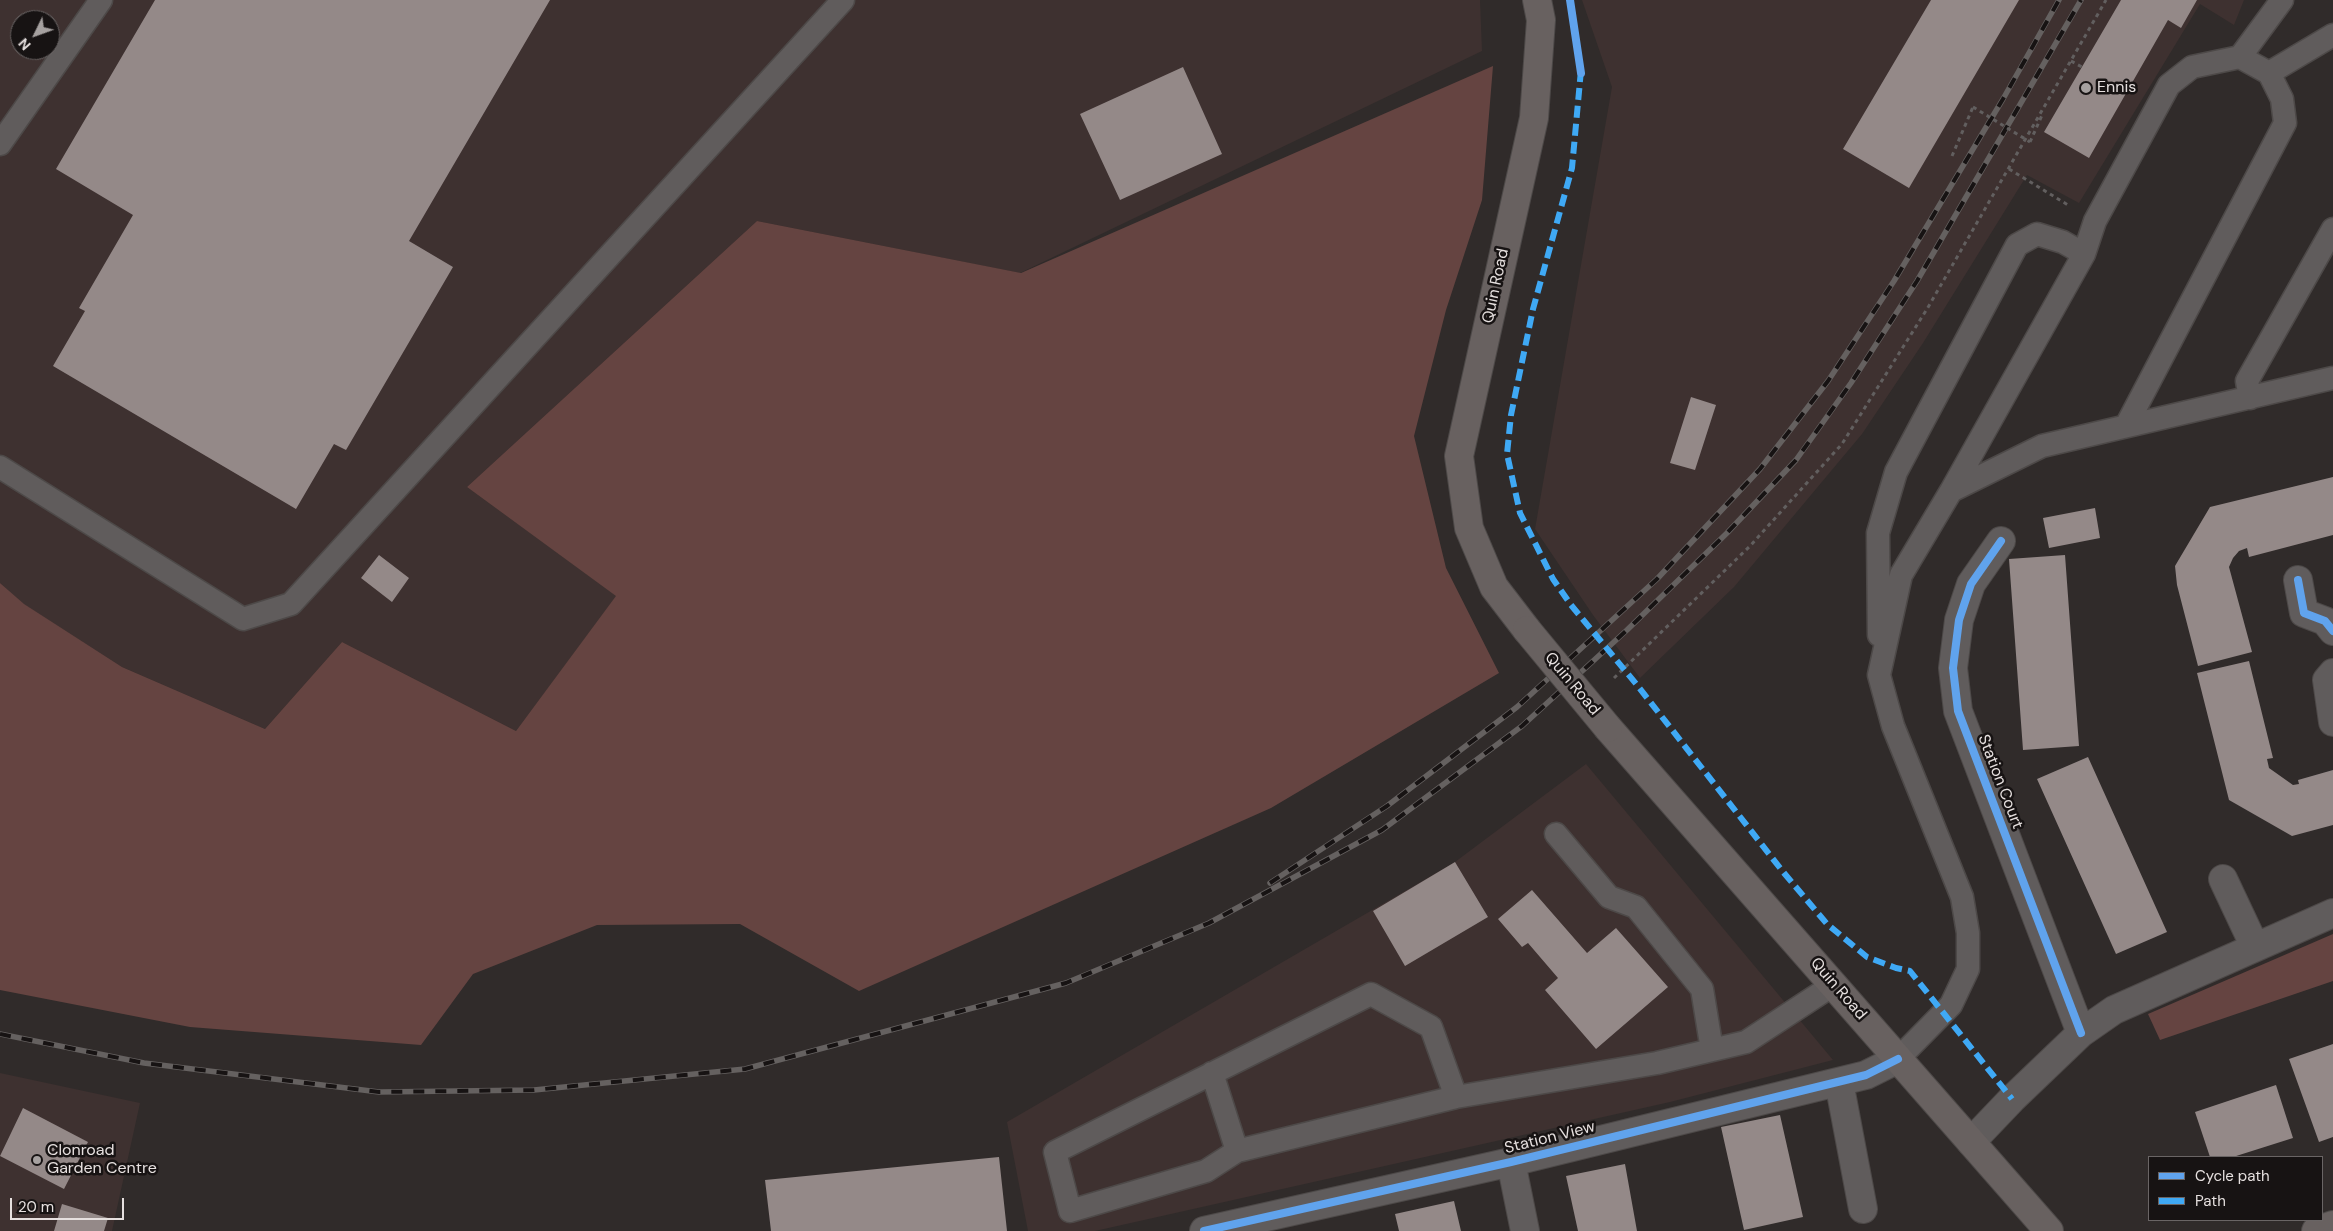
<!DOCTYPE html>
<html>
<head>
<meta charset="utf-8">
<style>
	body { margin:0 }
	#map { position:relative; width:2333px; height:1231px; overflow:hidden; background:#302b2a; font-family:"DM Sans",sans-serif }
	canvas { display:block }
	.legend { position:absolute; left:2148px; top:1156px; width:175px; height:65px; box-sizing:border-box; background:#171313; border:1px solid #6a6565; margin:0; padding:6px 9px; list-style:none; font-size:15px; color:#e6e0df }
	.legend li { display:flex; align-items:center; gap:10px; height:25px }
	.legend b { width:25px; border:1px solid #6a6565 }
	.north { position:absolute; left:10px; top:10px; width:50px; height:50px; box-sizing:border-box; background:#171313; border:1px solid #6a6565; border-radius:50%; rotate:228deg; font-size:14px; font-weight:700; line-height:20px; text-align:center; color:#e6e0df }
	.north::after { content:''; display:block; margin:auto; width:18px; height:22px; background:#a6a1a0; clip-path:polygon(50% 0,100% 100%,50% 72%,0 100%) }
	.scale { position:absolute; left:10px; top:1198px; width:114px; height:22px; box-sizing:border-box; border:2px solid #e6e0df; border-top:0; padding-left:6px; font-size:15px; line-height:18px; white-space:nowrap; color:#e6e0df; -webkit-text-stroke:4px #171313; paint-order:stroke }
</style>
</head>
<body>
<div id="map">
<canvas width="2333" height="1231"></canvas>
<ul class="legend">
<li><b style="height:6px;background:#60a3ed"></b>Cycle path</li>
<li><b style="height:6px;background:#3fa9f5"></b>Path</li>
</ul>
<div class="north">N</div>
<div class="scale">20 m</div>
</div>
<script>
const context = document.querySelector('canvas').getContext('2d');
context.lineJoin = 'round';
function fill(path, color) { context.fillStyle = color; context.fill(path, 'evenodd'); }
const toPath = rows => new Path2D(rows.map(r => 'M' + r).join(''));
function stroke(path, color, width, dash) { context.strokeStyle = color; context.lineWidth = width; context.lineCap = dash ? 'butt' : 'round'; context.setLineDash(dash || []); context.stroke(path); }
function write(font, color, halo, rows, align = 'center') {
  context.font = font + ' "DM Sans",sans-serif'; context.lineWidth = 5; context.setLineDash([]); context.textBaseline = 'middle'; context.strokeStyle = halo; context.fillStyle = color; for (const [text, x, y, turn = 0] of rows) {
    context.save(); context.translate(x, y); context.rotate((+turn || 0) * Math.PI / 180); context.textAlign = isNaN(turn) ? turn : align; if (halo) context.strokeText(text, 0, 0); context.fillText(text, 0, 0); context.restore();
  }
}
fill(toPath([
	[0,0,1480,0,1482,51,1020,273,757,221,467,487,617,596,516,731,342,642,265,729,122,667,23,604,0,583],
	[20,20,50,20,50,50,20,50],
	[1582,0,2244,0,2234,25,2200,4,2079,203,2027,175,1923,343,1862,434,1734,587,1640,678,1593,615,1535,529,1612,87],
	[1586,764,1833,1060,1670,1102,1095,1231,1028,1231,1007,1122,1455,862],
	[0,1073,140,1103,112,1231,0,1231]
]), '#3e3130');
fill(toPath([
	[1493,66,1482,200,1446,310,1414,436,1446,568,1499,673,1271,808,859,991,740,924,597,925,473,974,421,1045,190,1027,0,990,0,583,24,604,122,667,265,729,342,642,516,731,616,596,467,487,757,221,1021,273],
	[2333,934,2333,981,2160,1040,2148,1014]
]), '#654441');
fill(toPath([
	[155,0,550,0,409,241,453,267,346,450,334,444,296,509,53,366,85,311,79,308,133,215,56,169],
	[1931,0,2019,0,1909,188,1843,149],
	[2121,0,2197,0,2181,28,2168,20,2089,158,2044,132],
	[1183,67,1222,154,1120,200,1080,114],
	[1691,397,1716,405,1695,470,1670,463],
	[2333,477,2333,535,2249,557,2247,548,2239,551,2233,558,2229,567,2252,652,2198,666,2177,585,2175,566,2210,507],
	[2095,508,2100,538,2049,548,2043,518],
	[379,555,409,578,392,602,361,578],
	[2065,555,2079,746,2023,750,2009,559],
	[2249,661,2273,758,2267,759,2269,768,2293,785,2299,784,2298,780,2333,770,2333,825,2292,836,2229,800,2197,673],
	[2088,757,2167,932,2116,954,2037,779],
	[1455,862,1488,917,1405,966,1373,911],
	[1532,890,1587,953,1616,928,1668,987,1596,1049,1545,990,1558,978,1528,943,1522,947,1498,919],
	[2333,1044,2333,1137,2319,1142,2289,1059],
	[2276,1085,2293,1138,2233,1157,2210,1157,2195,1112],
	[23,1108,88,1142,64,1189,0,1156],
	[1780,1115,1803,1217,1744,1230,1721,1127],
	[999,1157,1007,1231,771,1231,765,1180],
	[1625,1164,1637,1231,1578,1231,1566,1176],
	[1454,1201,1461,1231,1399,1231,1395,1214],
	[62,1204,108,1218,104,1231,54,1231]
]), '#948988');
const lane = toPath([
	[2240,57,2282,0],
	[2269,73,2333,35],
	[0,144,101,0],
	[2250,398,2247,381,2333,229],
	[0,467,243,619,291,604,843,0],
	[1951,491,2084,254,2095,221,2169,85,2192,67,2240,57,2269,73,2282,99,2285,123,2126,426],
	[1879,635,1878,533,1896,472,2017,245,2037,234,2063,242,2084,254],
	[1556,834,1609,897,1636,907,1702,989,1712,1050],
	[1898,1059,1951,1005,1968,969,1968,933,1962,897,1893,726,1879,675,1901,575,1951,491,2042,446,2333,378],
	[1212,1073,1237,1151],
	[1456,1097,1431,1027,1371,994,1055,1152,1070,1211,1206,1171,1237,1151,1456,1097,1657,1063,1746,1042,1833,985]
]);
const street = toPath([
	[2001,541,1971,584,1959,620,1953,668,1958,711,2081,1033],
	[2298,580,2304,613,2325,621,2333,631],
	[2333,673,2327,680,2333,722],
	[2223,879,2255,947],
	[1839,1082,1863,1209],
	[1971,1142,2012,1099,2081,1033,2114,1010,2333,913],
	[1511,1162,1525,1231],
	[1204,1231,1511,1162,1866,1075,1898,1059]
]);
const secondary = toPath([
	[1527,630,1494,587,1469,528,1459,456,1534,118,1541,20,1537,0],
	[1608,728,2049,1231],
	[2316,1231,2333,1225]
]);
stroke(lane, '#4d4948', 25);
stroke(street, '#4d4948', 30);
stroke(secondary, '#4d4948', 30);
stroke(toPath([
	[2071,61,2082,67],
	[2030,142,2043,113],
	[1952,156,1973,107],
	[2009,169,2068,205],
	[1614,678,1750,546,1842,444,1927,309,2106,0]
]), '#625f5f', 3, [4, 4]);
stroke(lane, '#605c5c', 22);
stroke(street, '#605c5c', 28);
stroke(secondary, '#686160', 28);
const rail = toPath([
	[1270,883,1387,806,1517,707,1657,579,1760,469,1828,381,1894,281,2003,99,2059,0],
	[0,1034,144,1063,379,1092,534,1090,745,1069,1066,983,1209,923,1382,830,1522,726,1627,630,1727,533,1796,460,1851,383,1917,281,2081,0]
]);
stroke(rail, '#656160', 5.5);
stroke(rail, '#171313', 4, [11]);
const secondaryBridge = toPath([
	[1527,630,1608,728]
]);
stroke(secondaryBridge, '#4d4948', 30, []);
stroke(toPath([
	[1973,107,2030,142]
]), '#625f5f', 3, [4, 4]);
stroke(secondaryBridge, '#686160', 28);
stroke(toPath([
	[1581,70,1572,168,1533,309,1511,415,1507,454,1520,513,1553,579,1571,605,1637,685,1784,873,1827,924,1867,957,1896,968,1910,971,2012,1099]
]), '#3fa9f5', 6, [12, 6]);
stroke(toPath([
	[1570,0,1581,73],
	[2001,541,1971,584,1959,620,1953,668,1958,711,2081,1033],
	[2298,580,2304,613,2325,621,2333,631],
	[1204,1231,1511,1162,1866,1075,1898,1059]
]), '#60a3ed', 8);
for (const [x, y, r, color] of [
	[2086,88,6,"#a6a1a0"],
	[37,1160,5,"#a6a1a0"]
]) { const dot = new Path2D(); dot.arc(x, y, r, 0, 2 * Math.PI); context.fillStyle = color; context.fill(dot); stroke(dot, '#171313', 2); }
write('16px', '#e6e0df', '#171313', [
	["Ennis",2097,88],
	["Clonroad",47,1151],
	["Garden Centre",47,1169]
], 'left');
write('16px', '#e6e0df', '#171313', [
	["Quin Road",1496,286,-78],
	["Quin Road",1572,684,50],
	["Station Court",2000,782,69],
	["Quin Road",1838,989,49],
	["Station View",1550,1138,-14]
]);
</script>
</body>
</html>
